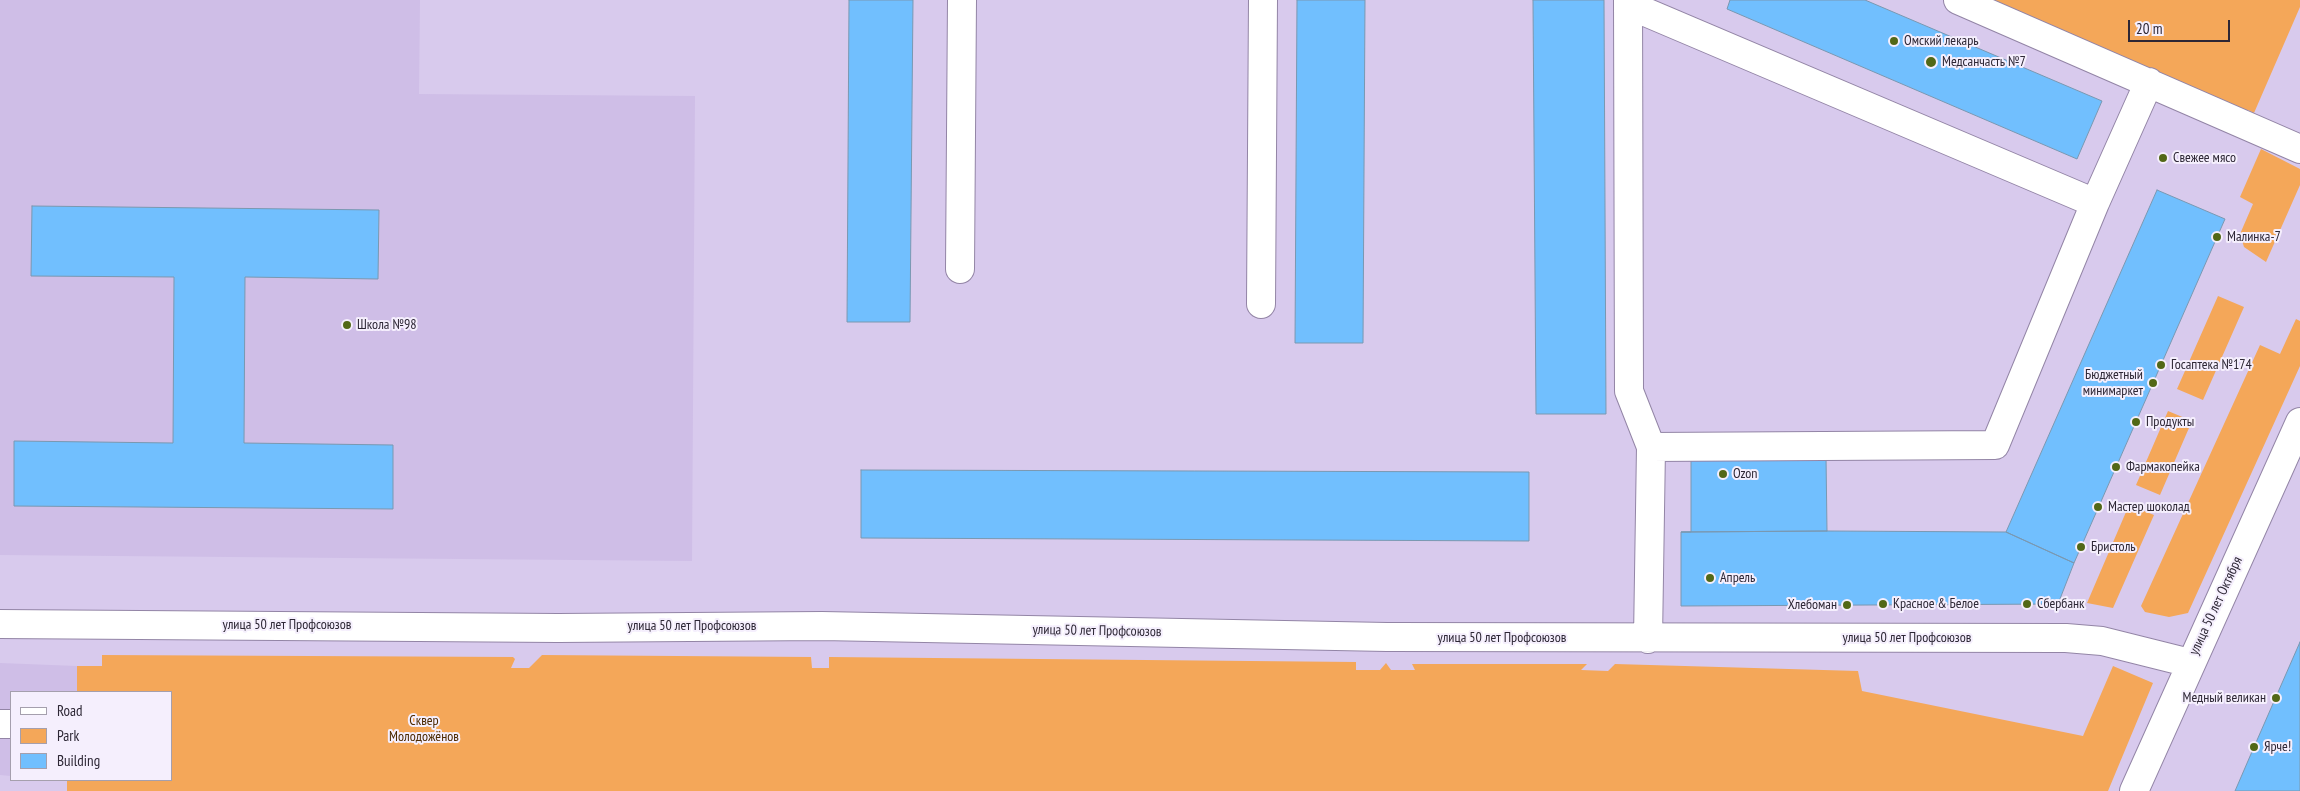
<!DOCTYPE html>
<html>
<head>
<meta charset="utf-8">
<style>
	body { margin:0 }
	#map { position:relative; width:2300px; height:791px; overflow:hidden; background:#d8caed; font-family:"PT Sans Narrow",sans-serif }
	canvas { display:block }
	.legend { position:absolute; left:10px; top:691px; width:162px; height:90px; box-sizing:border-box; background:#f5effd; border:1px solid #a59fad; margin:0; padding:6px 9px; list-style:none; font-size:15px; color:#2d2735 }
	.legend li { display:flex; align-items:center; gap:10px; height:25px }
	.legend b { width:25px; border:1px solid #a59fad }
	.scale { position:absolute; left:2128px; top:20px; width:102px; height:22px; box-sizing:border-box; border:2px solid #2d2735; border-top:0; padding-left:6px; font-size:15px; line-height:18px; white-space:nowrap; color:#2d2735; -webkit-text-stroke:4px #f5effd; paint-order:stroke }
</style>
</head>
<body>
<div id="map">
<canvas width="2300" height="791"></canvas>
<ul class="legend">
<li><b style="height:6px;background:#fff"></b>Road</li>
<li><b style="height:14px;background:#f4a759"></b>Park</li>
<li><b style="height:14px;background:#71bffe"></b>Building</li>
</ul>
<div class="scale">20 m</div>
</div>
<script>
const context = document.querySelector('canvas').getContext('2d');
context.lineJoin = 'round';
function fill(path, color) { context.fillStyle = color; context.fill(path, 'evenodd'); }
const toPath = rows => new Path2D(rows.map(r => 'M' + r).join(''));
function stroke(path, color, width, dash) { context.strokeStyle = color; context.lineWidth = width; context.lineCap = dash ? 'butt' : 'round'; context.setLineDash(dash || []); context.stroke(path); }
function write(font, color, halo, rows, align = 'center') {
  context.font = font + ' "PT Sans Narrow",sans-serif'; context.lineWidth = 4; context.setLineDash([]); context.textBaseline = 'middle'; context.strokeStyle = halo; context.fillStyle = color; for (const [text, x, y, turn = 0] of rows) {
    context.save(); context.translate(x, y); context.rotate((+turn || 0) * Math.PI / 180); context.textAlign = isNaN(turn) ? turn : align; if (halo) context.strokeText(text, 0, 0); context.fillText(text, 0, 0); context.restore();
  }
}
fill(toPath([
	[0,0,420,0,419,94,695,96,692,561,0,555],
	[0,663,77,666,77,692,11,692,11,776,0,775]
]), '#cfbee7');
fill(toPath([
	[1987,0,2300,0,2300,7,2254,113,2248,110,2246,113],
	[2261,149,2300,169,2300,185,2266,262,2244,247,2240,234,2253,204,2240,197],
	[2218,296,2244,307,2203,400,2177,389],
	[2296,319,2300,321,2300,366,2188,613,2169,617,2145,612,2141,606,2260,345,2280,354],
	[2168,411,2192,421,2160,495,2136,485],
	[2129,505,2154,515,2113,608,2087,603],
	[102,655,513,657,515,659,511,668,529,668,542,655,811,657,812,668,829,668,829,657,1356,662,1356,670,1380,670,1386,663,1391,670,1415,670,1412,664,1587,664,1581,670,1608,671,1615,664,1858,671,1862,691,2083,736,2113,666,2153,683,2108,791,67,791,67,780,171,780,171,692,77,692,77,666,102,666]
]), '#f4a759');
const building = toPath([
	[849,0,913,0,910,322,847,322,849,0],
	[1297,0,1365,0,1363,343,1295,343,1297,0],
	[1533,0,1604,0,1606,414,1536,414,1533,0],
	[1730,0,1865,0,2102,101,2077,159,1727,9,1730,0],
	[2157,190,2225,219,2074,563,2006,532,2157,190],
	[32,206,379,210,378,279,245,277,244,443,393,445,393,509,14,506,14,441,173,443,174,277,31,276,32,206],
	[1691,454,1826,456,1827,531,1681,532,1691,532,1691,454],
	[861,470,1529,472,1529,541,861,538,861,470],
	[1827,531,2006,532,2074,563,2058,604,1681,606,1681,532,1827,531],
	[2300,642,2300,791,2235,791,2254,747,2300,642]
]);
fill(building, '#71bffe');
stroke(building, '#7a98b1', 1);
const minor = toPath([
	[1628,0,1629,391,1651,447,1648,639],
	[1958,0,2300,149],
	[1629,5,2095,203],
	[960,269,962,0],
	[1261,304,1263,0],
	[1651,447,1995,445,2095,203,2149,82],
	[0,624,558,628,822,626,1387,637,2066,638,2102,641,2190,663],
	[0,724,11,724],
	[2134,791,2300,422]
]);
stroke(minor, '#9385a6', 30);
stroke(minor, '#fff', 28);
for (const [x, y, r, color] of [
	[1894,41,5,"#526817"],
	[1931,62,6,"#526817"],
	[2163,158,5,"#526817"],
	[2217,237,5,"#526817"],
	[347,325,5,"#526817"],
	[2161,365,5,"#526817"],
	[2153,383,5,"#526817"],
	[2136,422,5,"#526817"],
	[2116,467,5,"#526817"],
	[1723,474,5,"#526817"],
	[2098,507,5,"#526817"],
	[2081,547,5,"#526817"],
	[1710,578,5,"#526817"],
	[1883,604,5,"#526817"],
	[2027,604,5,"#526817"],
	[1847,605,5,"#526817"],
	[2276,698,5,"#526817"],
	[2254,747,5,"#526817"]
]) { const dot = new Path2D(); dot.arc(x, y, r, 0, 2 * Math.PI); context.fillStyle = color; context.fill(dot); stroke(dot, '#f5effd', 2); }
write('14px', '#2d2735', '#f5effd', [
	["Омский лекарь",1904,41],
	["Медсанчасть №7",1942,62],
	["Свежее мясо",2173,158],
	["Малинка-7",2227,237],
	["Школа №98",357,325],
	["Госаптека №174",2171,365],
	["Бюджетный",2143,375,"right"],
	["минимаркет",2143,391,"right"],
	["Продукты",2146,422],
	["Фармакопейка",2126,467],
	["Ozon",1733,474],
	["Мастер шоколад",2108,507],
	["Бристоль",2091,547],
	["Апрель",1720,578],
	["Красное & Белое",1893,604],
	["Сбербанк",2037,604],
	["Хлебоман",1837,605,"right"],
	["Медный великан",2266,698,"right"],
	["Ярче!",2264,747]
], 'left');
write('14px', '#2d2735', '#f5effd', [
	["улица 50 лет Октября",2216,606,-65],
	["улица 50 лет Профсоюзов",287,625],
	["улица 50 лет Профсоюзов",692,626],
	["улица 50 лет Профсоюзов",1097,631,1],
	["улица 50 лет Профсоюзов",1502,638],
	["улица 50 лет Профсоюзов",1907,638]
]);
write('14px', '#4b2900', '#f5effd', [
	["Сквер",424,721],
	["Молодожёнов",424,737]
]);
</script>
</body>
</html>
